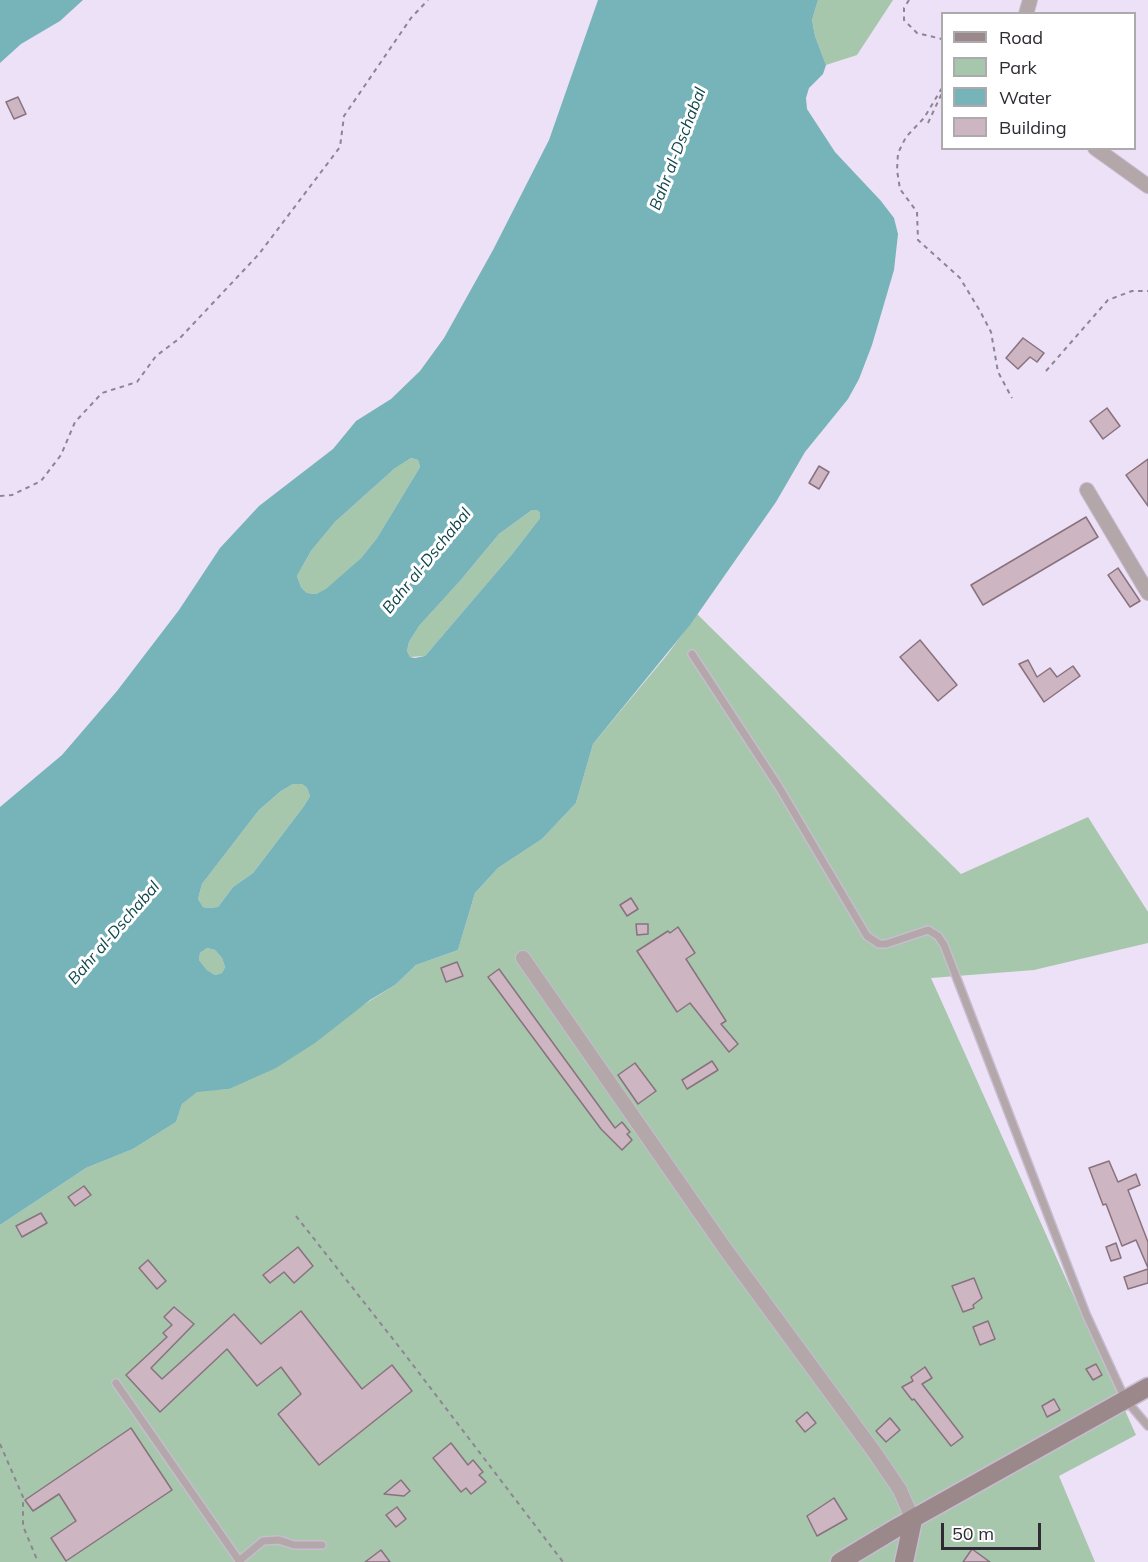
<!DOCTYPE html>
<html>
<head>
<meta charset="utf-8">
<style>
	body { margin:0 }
	#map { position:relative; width:1148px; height:1562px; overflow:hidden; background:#ede1f7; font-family:Mulish,sans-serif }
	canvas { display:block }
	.legend { position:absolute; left:941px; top:12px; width:195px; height:138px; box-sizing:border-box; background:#fff; border:2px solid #acaaad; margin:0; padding:8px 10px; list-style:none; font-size:18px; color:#2f2a33 }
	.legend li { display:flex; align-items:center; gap:12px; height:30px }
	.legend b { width:30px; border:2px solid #acaaad }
	.scale { position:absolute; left:941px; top:1523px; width:100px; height:27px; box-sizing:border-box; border:3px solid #2f2a33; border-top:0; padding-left:8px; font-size:18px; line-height:21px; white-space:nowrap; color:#2f2a33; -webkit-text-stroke:4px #fff; paint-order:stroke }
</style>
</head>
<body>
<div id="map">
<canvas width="1148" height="1562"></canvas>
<ul class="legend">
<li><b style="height:8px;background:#9a888b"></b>Road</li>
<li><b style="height:16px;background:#a6c7ac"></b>Park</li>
<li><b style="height:16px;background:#77b4b9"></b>Water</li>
<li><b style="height:16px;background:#cdb5c1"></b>Building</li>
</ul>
<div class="scale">50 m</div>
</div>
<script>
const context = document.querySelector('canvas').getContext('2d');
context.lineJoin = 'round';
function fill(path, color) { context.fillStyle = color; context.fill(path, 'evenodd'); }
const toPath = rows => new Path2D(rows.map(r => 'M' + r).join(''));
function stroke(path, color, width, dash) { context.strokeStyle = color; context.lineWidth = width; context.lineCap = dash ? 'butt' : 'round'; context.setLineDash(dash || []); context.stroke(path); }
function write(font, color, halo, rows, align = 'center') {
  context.font = font + ' Mulish,sans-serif'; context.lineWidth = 6; context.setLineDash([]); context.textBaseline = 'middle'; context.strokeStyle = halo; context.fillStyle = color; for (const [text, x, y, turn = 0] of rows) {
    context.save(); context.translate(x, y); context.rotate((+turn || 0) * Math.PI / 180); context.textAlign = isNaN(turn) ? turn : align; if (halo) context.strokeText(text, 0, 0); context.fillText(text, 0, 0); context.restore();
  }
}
fill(toPath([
	[818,0,893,0,857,55,826,65,815,36,812,20],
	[411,458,418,460,420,467,377,538,361,558,326,590,316,594,307,593,301,587,297,576,311,551,335,522,394,469],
	[532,510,537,510,540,513,540,518,513,553,425,656,410,657,407,651,409,642,419,626,460,581,499,534],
	[697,614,961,874,1088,817,1148,912,1148,943,1034,970,931,978,1136,1435,1059,1476,1095,1562,0,1562,0,1225,86,1168,133,1149,176,1122,182,1104,197,1091,229,1089,395,985,416,965,458,950,475,893,498,868,542,839,576,803,593,744,667,655],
	[293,784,302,784,307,788,310,796,304,806,253,873,233,887,218,907,208,908,203,907,198,899,202,884,259,810,281,791],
	[207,948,215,950,222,958,225,967,222,973,215,975,207,970,199,960,200,953]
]), '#a6c7ac');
fill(toPath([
	[0,0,83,0,60,21,21,44,0,63],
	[598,0,818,0,812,20,815,36,826,65,823,74,809,88,806,98,807,109,835,152,881,201,894,218,898,234,894,270,872,345,859,379,848,399,805,452,776,502,690,625,593,744,576,803,542,839,498,868,475,893,458,950,416,965,395,985,370,1000,315,1043,276,1068,229,1089,197,1092,182,1104,176,1122,133,1149,86,1168,0,1225,0,807,62,755,117,691,179,610,220,548,259,506,333,449,356,421,391,399,420,371,444,338,493,250,549,140],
	[411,458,418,460,420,467,377,538,361,558,326,589,316,594,307,593,301,587,297,576,311,551,335,522,394,469],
	[532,510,537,510,540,513,540,518,513,553,425,656,415,658,410,657,407,651,409,642,419,626,460,581,499,534],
	[293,784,302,784,307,788,310,796,304,806,253,873,233,887,218,907,208,908,203,907,198,899,202,884,259,810,281,791],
	[207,948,215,950,222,958,225,967,222,973,215,975,207,970,199,960,200,953]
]), '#77b4b9');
const building = toPath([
	[18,97,26,114,14,119,6,102,18,97],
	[1023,338,1044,353,1037,362,1030,357,1018,369,1006,358,1023,338],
	[1107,408,1120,426,1103,439,1090,421,1107,408],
	[1148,459,1148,506,1126,475,1148,459],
	[819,466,829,472,819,489,809,483,819,466],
	[1086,517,1098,537,983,605,971,585,1086,517],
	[1118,568,1140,601,1130,607,1108,575,1118,568],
	[920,640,957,685,938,701,900,657,920,640],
	[1028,660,1037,677,1050,668,1057,677,1073,666,1080,676,1044,702,1019,664,1028,660],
	[631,898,638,909,627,916,620,905,631,898],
	[636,924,648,924,648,934,637,935,636,924],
	[678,927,695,953,686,959,726,1021,721,1024,738,1044,729,1052,690,1003,677,1012,637,951,668,931,670,933,678,927],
	[457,962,463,976,446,982,441,968,457,962],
	[499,969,615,1128,622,1122,630,1132,627,1134,632,1140,622,1150,601,1129,488,977,499,969],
	[712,1061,718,1070,687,1089,682,1080,712,1061],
	[635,1063,656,1091,638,1104,618,1075,635,1063],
	[1109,1161,1118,1182,1136,1174,1140,1185,1128,1190,1148,1242,1148,1268,1136,1240,1122,1246,1106,1204,1103,1205,1089,1168,1109,1161],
	[84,1186,91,1195,75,1206,68,1197,84,1186],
	[41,1213,47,1223,22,1237,16,1226,41,1213],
	[1116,1243,1121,1258,1111,1261,1106,1247,1116,1243],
	[298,1247,313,1266,294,1283,284,1272,270,1283,263,1275,298,1247],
	[148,1260,166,1281,157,1289,139,1268,148,1260],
	[1148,1269,1148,1283,1128,1289,1124,1277,1148,1269],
	[974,1278,982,1298,973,1305,974,1308,963,1312,952,1286,974,1278],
	[174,1307,194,1324,151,1368,162,1379,234,1314,261,1344,301,1311,362,1389,392,1365,412,1391,319,1465,278,1414,301,1394,281,1367,257,1386,227,1349,160,1412,126,1375,167,1337,163,1333,172,1325,164,1317,174,1307],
	[988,1321,995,1339,980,1345,973,1327,988,1321],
	[1096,1364,1102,1375,1093,1380,1086,1369,1096,1364],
	[925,1367,932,1378,922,1384,963,1437,951,1446,914,1399,912,1400,902,1387,913,1381,911,1377,925,1367],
	[1054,1399,1060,1410,1047,1417,1042,1406,1054,1399],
	[807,1412,816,1423,805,1432,796,1421,807,1412],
	[890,1418,900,1430,886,1442,876,1431,890,1418],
	[131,1428,172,1490,66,1561,51,1538,76,1521,59,1494,33,1511,25,1500,131,1428],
	[451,1443,468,1465,473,1460,483,1472,479,1475,486,1482,471,1494,466,1488,461,1492,433,1458,451,1443],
	[401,1480,410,1491,404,1496,384,1494,401,1480],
	[834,1498,847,1519,817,1536,807,1516,834,1498],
	[397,1507,406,1519,396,1527,386,1515,397,1507],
	[972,1549,990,1562,963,1562,972,1549],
	[381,1550,390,1562,365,1562,381,1550]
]);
fill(building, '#cdb5c1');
stroke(building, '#88727e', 1.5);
const service = toPath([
	[692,654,779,787,867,936,879,944,886,944,928,930,938,936,944,945,1086,1314,1125,1399,1148,1426],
	[116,1383,240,1562],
	[239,1561,263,1541,279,1540,294,1545,322,1545]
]);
const minor = toPath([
	[1026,14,1030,0],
	[1095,148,1148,186],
	[1087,490,1148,593],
	[523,958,726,1250,875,1453,900,1490,913,1520]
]);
const secondary = toPath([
	[840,1562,898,1527,1148,1387],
	[904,1562,913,1520]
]);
stroke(service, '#c7bcd0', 10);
stroke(minor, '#c7bcd0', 16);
stroke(secondary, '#c7bcd0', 21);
stroke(toPath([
	[909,0,904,8,904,20,917,33,942,39],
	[942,88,924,118,906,137,898,153,897,170,900,189,917,212,918,240,960,278,980,311,991,332,998,372,1012,398],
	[928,123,942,93],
	[1046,371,1108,300,1132,291,1148,291],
	[0,496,12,495,41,481,61,455,75,422,102,393,137,382,156,356,180,338,259,254,340,147,344,116,411,18,428,0],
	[296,1216,400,1348,563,1562],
	[0,1444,23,1497,23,1526,38,1562]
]), '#8d8494', 2, [4.5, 4.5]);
stroke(service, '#b3a7a9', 7);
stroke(minor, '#b3a7a9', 14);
stroke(secondary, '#9a888b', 18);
write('italic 16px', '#0e474b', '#fff', [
	["Bahr al-Dschabal",678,149,-69],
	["Bahr al-Dschabal",427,561,-51],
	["Bahr al-Dschabal",114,933,-49]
]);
</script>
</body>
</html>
